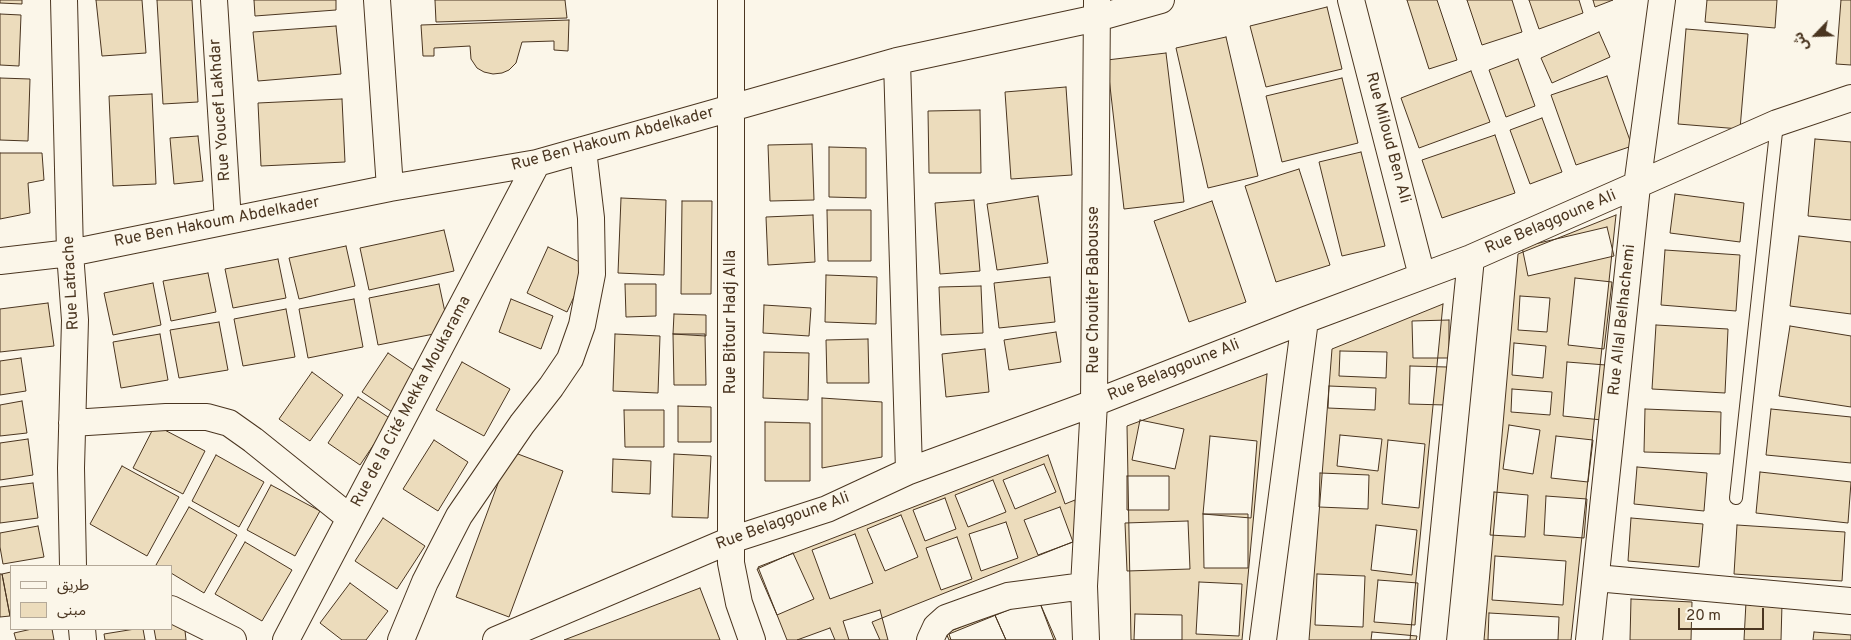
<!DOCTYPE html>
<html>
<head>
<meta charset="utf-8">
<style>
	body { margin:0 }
	#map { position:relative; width:1851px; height:640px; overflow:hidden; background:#fbf6e9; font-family:Overpass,"Noto Sans Arabic",sans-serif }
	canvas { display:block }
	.legend { position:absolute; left:10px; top:565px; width:162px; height:65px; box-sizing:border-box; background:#fbf6e9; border:1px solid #b4a999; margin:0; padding:6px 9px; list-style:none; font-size:15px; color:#4a3520 }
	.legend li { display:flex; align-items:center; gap:10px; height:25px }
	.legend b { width:25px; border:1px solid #b4a999 }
	.north { position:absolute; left:1791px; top:10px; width:50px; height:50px; -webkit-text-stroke:4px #fbf6e9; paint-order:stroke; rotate:246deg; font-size:14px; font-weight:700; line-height:20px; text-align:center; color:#4a3520 }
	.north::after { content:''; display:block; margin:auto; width:18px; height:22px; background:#4a3520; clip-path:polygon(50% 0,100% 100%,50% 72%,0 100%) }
	.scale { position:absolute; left:1678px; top:608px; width:86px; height:22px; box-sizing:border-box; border:2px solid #4a3520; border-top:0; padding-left:6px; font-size:15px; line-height:18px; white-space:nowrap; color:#4a3520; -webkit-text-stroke:4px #fbf6e9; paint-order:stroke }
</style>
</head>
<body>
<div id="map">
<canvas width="1851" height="640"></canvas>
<ul class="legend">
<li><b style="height:6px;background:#fbf6e9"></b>طريق</li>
<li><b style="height:14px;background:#ecdcbc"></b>مبنى</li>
</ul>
<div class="north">ش</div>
<div class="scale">20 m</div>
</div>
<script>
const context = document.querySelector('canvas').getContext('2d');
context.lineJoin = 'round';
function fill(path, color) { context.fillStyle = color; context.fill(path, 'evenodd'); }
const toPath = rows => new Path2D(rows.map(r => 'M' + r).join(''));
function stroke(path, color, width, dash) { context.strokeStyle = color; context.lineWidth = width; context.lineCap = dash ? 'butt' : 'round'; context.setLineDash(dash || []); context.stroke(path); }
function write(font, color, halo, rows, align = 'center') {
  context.font = font + ' Overpass,sans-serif'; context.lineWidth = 4; context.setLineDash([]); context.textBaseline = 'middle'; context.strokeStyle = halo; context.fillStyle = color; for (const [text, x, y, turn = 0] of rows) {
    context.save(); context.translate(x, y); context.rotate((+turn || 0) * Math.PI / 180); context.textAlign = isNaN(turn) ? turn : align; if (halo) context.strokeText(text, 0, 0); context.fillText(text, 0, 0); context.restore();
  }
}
const building = toPath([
	[0,0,22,0,22,4,0,3,0,0],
	[96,0,142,0,146,53,102,56,96,0],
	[157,0,192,0,198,102,163,104,157,0],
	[254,0,336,0,336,10,255,16,254,0],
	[435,0,565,0,567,18,436,22,435,0],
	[1407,0,1437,0,1457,60,1429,69,1407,0],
	[1467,0,1512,0,1522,32,1482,45,1467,0],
	[1529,0,1579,0,1583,13,1539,29,1529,0],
	[1593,0,1613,0,1595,7,1593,0],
	[1707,0,1777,0,1775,28,1705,22,1707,0],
	[1841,0,1851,0,1851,65,1836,64,1841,0],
	[1327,7,1342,69,1266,87,1250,26,1327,7],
	[0,14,21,15,19,66,0,65,0,14],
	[569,20,568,51,554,50,554,41,522,42,516,63,509,70,502,73,493,74,484,72,477,68,471,59,470,46,434,48,434,56,423,56,421,25,569,20],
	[336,26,341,74,258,81,253,32,336,26],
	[1686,29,1748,34,1740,129,1678,124,1686,29],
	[1599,32,1610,57,1552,83,1541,58,1599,32],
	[1226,37,1258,176,1208,188,1176,48,1226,37],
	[1166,53,1184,202,1124,209,1107,60,1166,53],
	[1518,59,1535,106,1506,117,1489,70,1518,59],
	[1471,71,1490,122,1419,148,1401,98,1471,71],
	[1607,76,1632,146,1576,165,1551,95,1607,76],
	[0,78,30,79,28,141,0,140,0,78],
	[1342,78,1358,143,1282,162,1266,96,1342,78],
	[1066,87,1072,175,1011,179,1005,92,1066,87],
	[152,94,156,184,113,186,109,96,152,94],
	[342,99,345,162,261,166,258,103,342,99],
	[980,110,981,173,929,173,928,111,980,110],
	[1542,118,1562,172,1530,184,1510,130,1542,118],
	[1495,135,1515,193,1442,218,1422,160,1495,135],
	[198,136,203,181,174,184,170,138,198,136],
	[1815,139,1851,142,1851,220,1808,216,1815,139],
	[812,144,814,200,770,201,768,145,812,144],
	[829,147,866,148,866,198,829,197,829,147],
	[1361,152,1385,246,1342,256,1319,162,1361,152],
	[0,153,42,153,44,180,28,183,30,213,0,219,0,153],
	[1299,169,1330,265,1276,282,1245,186,1299,169],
	[1675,194,1744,203,1740,242,1670,233,1675,194],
	[1038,196,1048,263,997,270,987,204,1038,196],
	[621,198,666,200,664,275,618,273,621,198],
	[974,200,980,271,940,274,935,203,974,200],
	[682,201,712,201,711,294,681,294,682,201],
	[1212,201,1246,302,1189,322,1154,221,1212,201],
	[827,210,871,210,871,261,828,261,827,210],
	[813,215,815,262,768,265,766,217,813,215],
	[1616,215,1571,640,1484,640,1518,254,1616,215],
	[1607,227,1614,256,1528,276,1522,247,1607,227],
	[444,230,454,271,369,290,360,248,444,230],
	[1799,236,1851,242,1851,314,1790,306,1799,236],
	[346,246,355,286,299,299,289,258,346,246],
	[548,247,588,266,567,312,527,293,548,247],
	[1665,250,1740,255,1736,311,1661,305,1665,250],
	[278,259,286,298,233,308,225,269,278,259],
	[208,273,216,312,171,321,163,281,208,273],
	[826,275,877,277,876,324,825,322,826,275],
	[1050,277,1055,322,999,328,994,283,1050,277],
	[1575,278,1612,282,1604,349,1568,345,1575,278],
	[153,283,161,325,113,335,104,293,153,283],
	[439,284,449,331,378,345,369,298,439,284],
	[625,284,656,284,656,316,626,317,625,284],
	[981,286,983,333,941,335,939,287,981,286],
	[1520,296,1550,298,1547,332,1518,330,1520,296],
	[354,299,363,347,308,358,299,309,354,299],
	[511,299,553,316,541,349,499,332,511,299],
	[48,303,54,346,0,352,0,309,48,303],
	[1443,304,1410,640,1309,640,1332,349,1443,304],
	[764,305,811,308,809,336,763,333,764,305],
	[286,309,295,357,243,366,234,319,286,309],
	[674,314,706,315,706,336,673,334,674,314],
	[1449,320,1449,358,1413,358,1412,321,1449,320],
	[219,322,228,370,179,378,170,330,219,322],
	[1656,325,1728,329,1725,393,1652,389,1656,325],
	[1790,326,1851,336,1851,407,1779,396,1790,326],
	[1056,332,1061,362,1009,370,1004,340,1056,332],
	[160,334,168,380,121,388,113,342,160,334],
	[615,334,660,336,658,393,613,391,615,334],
	[673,334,705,334,706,385,674,385,673,334],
	[868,339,869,383,827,383,826,340,868,339],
	[1514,343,1546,346,1543,378,1512,375,1514,343],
	[985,349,989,392,946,397,942,354,985,349],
	[1340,351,1387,352,1386,378,1339,376,1340,351],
	[764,352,809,353,808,400,763,398,764,352],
	[388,353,418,373,392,412,362,392,388,353],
	[21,358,26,391,0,395,0,361,21,358],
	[462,362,510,389,484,436,436,410,462,362],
	[1567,362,1606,365,1602,420,1563,416,1567,362],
	[1410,366,1447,367,1446,405,1409,404,1410,366],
	[312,372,343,395,310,441,279,419,312,372],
	[1267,374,1242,640,1131,640,1127,426,1267,374],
	[1329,386,1376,388,1375,410,1328,408,1329,386],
	[1512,389,1552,392,1550,415,1511,412,1512,389],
	[358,397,391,419,360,465,328,443,358,397],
	[822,398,882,402,882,457,822,468,822,398],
	[22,401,27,433,0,436,0,405,22,401],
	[678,406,711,407,711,442,678,442,678,406],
	[1645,409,1721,412,1720,454,1644,452,1645,409],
	[1771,409,1851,417,1851,463,1766,455,1771,409],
	[624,410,664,410,664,447,625,447,624,410],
	[1140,420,1184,429,1175,469,1132,460,1140,420],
	[765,422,810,423,810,481,765,481,765,422],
	[155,425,205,451,183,494,133,468,155,425],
	[1509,425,1540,430,1533,474,1503,469,1509,425],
	[1340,435,1382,439,1378,471,1337,466,1340,435],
	[1210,436,1257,441,1251,518,1203,514,1210,436],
	[1556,436,1593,440,1588,482,1551,478,1556,436],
	[28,439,33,475,0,480,0,443,28,439],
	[434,440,468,462,438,511,403,489,434,440],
	[1388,440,1425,444,1419,508,1382,504,1388,440],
	[510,451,563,471,509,617,456,597,510,451],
	[674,454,711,456,708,518,672,517,674,454],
	[216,455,264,482,239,527,192,501,216,455],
	[1048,455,1065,504,1075,500,1080,539,872,622,880,640,787,640,758,567,1048,455],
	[613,459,651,461,650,494,612,492,613,459],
	[1044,464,1056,492,1015,509,1003,480,1044,464],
	[122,466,179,497,147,556,90,524,122,466],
	[1637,467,1707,473,1704,511,1634,504,1637,467],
	[1760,472,1851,482,1848,523,1756,513,1760,472],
	[1320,473,1369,475,1368,509,1319,507,1320,473],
	[1127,476,1169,476,1169,510,1127,510,1127,476],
	[993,480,1006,512,968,527,955,495,993,480],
	[33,483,38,518,0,523,0,487,33,483],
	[271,485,320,511,295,556,247,530,271,485],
	[1494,492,1528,495,1525,537,1490,535,1494,492],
	[1546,496,1587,499,1584,538,1544,535,1546,496],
	[945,498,956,529,925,541,913,510,945,498],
	[189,507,237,535,204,593,171,573,171,566,159,566,156,565,189,507],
	[1060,507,1073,542,1038,555,1024,520,1060,507],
	[1203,514,1248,514,1248,568,1204,568,1203,514],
	[901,515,918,557,885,571,867,529,901,515],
	[383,518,425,546,397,589,355,561,383,518],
	[1631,518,1703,524,1699,567,1628,561,1631,518],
	[1188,521,1190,569,1127,571,1125,523,1188,521],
	[1006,522,1018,558,981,571,969,534,1006,522],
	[1376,525,1417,530,1412,575,1371,570,1376,525],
	[1737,525,1845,532,1842,581,1734,574,1737,525],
	[38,526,44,557,3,564,0,547,0,533,38,526],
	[855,534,873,583,830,599,812,550,855,534],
	[957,537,972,579,941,590,926,548,957,537],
	[245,542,292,570,262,621,215,594,245,542],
	[793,553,814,599,777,615,757,569,793,553],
	[1495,556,1566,561,1563,605,1492,600,1495,556],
	[11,572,11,616,10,616,2,574,11,572],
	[0,574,2,574,10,616,0,617,0,574],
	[1317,574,1365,576,1363,627,1315,625,1317,574],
	[1378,580,1418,583,1415,625,1374,622,1378,580],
	[1199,582,1242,584,1239,636,1196,634,1199,582],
	[350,583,388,611,366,640,342,640,320,623,350,583],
	[700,588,720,640,564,640,700,588],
	[1036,594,1056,640,1006,640,994,613,1036,594],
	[1038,598,1054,640,951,640,949,634,1038,598],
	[1631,599,1692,602,1691,640,1630,640,1631,599],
	[1746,602,1782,604,1781,640,1744,640,1746,602],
	[880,610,888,640,849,640,843,621,880,610],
	[994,613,1006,640,949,640,946,633,994,613],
	[1489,613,1559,617,1558,640,1488,640,1489,613],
	[1135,614,1182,615,1182,640,1134,640,1135,614],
	[184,621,186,640,156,640,154,629,171,629,171,623,184,621],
	[830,628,835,640,797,640,830,628],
	[32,629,52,629,54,640,16,640,14,633,32,629],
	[135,629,143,629,145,640,105,640,104,634,135,629],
	[1372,632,1417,636,1416,640,1371,640,1372,632],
	[1814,632,1851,635,1851,640,1813,640,1814,632]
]);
fill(building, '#ecdcbc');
stroke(building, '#4a3520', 1);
const service = toPath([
	[1736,498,1777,123]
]);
const minor = toPath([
	[64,0,70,253,75,320,71,468,73,566],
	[214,0,228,221],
	[377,0,390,188],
	[731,0,731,563,739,603,752,640],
	[1351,0,1422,276],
	[897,61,909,471],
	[0,261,70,253,390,188,537,163,897,61,1097,18,1161,0],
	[72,423,166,417,207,417,229,423,253,440,350,518],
	[1596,578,1851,601],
	[171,609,233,640],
	[82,629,83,640],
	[286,640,537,163],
	[401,640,425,582,459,516,522,424,551,387,570,359,582,325,592,274,591,218,583,150],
	[496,640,731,540,827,509,909,471,1094,403,1305,320,1471,258,1777,123,1851,98],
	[930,640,936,627,946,618,971,609,1008,596,1084,586],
	[1086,640,1084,586,1094,403,1097,1],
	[1263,640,1305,320],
	[1433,640,1471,258],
	[1589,640,1637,186,1662,0]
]);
stroke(service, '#4a3520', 14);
stroke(minor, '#4a3520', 28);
stroke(service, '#fbf6e9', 12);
stroke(minor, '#fbf6e9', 26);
write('16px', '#4a3520', '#fbf6e9', [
	["Rue Youcef Lakhdar",221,110,-94],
	["Rue Miloud Ben Ali",1387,138,75],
	["Rue Ben Hakoum Abdelkader",613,140,-15],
	["Rue Ben Hakoum Abdelkader",217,223,-11],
	["Rue Belaggoune Ali",1551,223,-23],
	["Rue Latrache",72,283,-93],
	["Rue Chouiter Babousse",1095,290,-90],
	["Rue Allal Belhachemi",1623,320,-84],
	["Rue Bitour Hadj Alla",732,322,-90],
	["Rue Belaggoune Ali",1174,371,-22],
	["Rue de la Cité Mekka Moukarama",412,402,-62],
	["Rue Belaggoune Ali",783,522,-20]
]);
</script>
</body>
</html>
